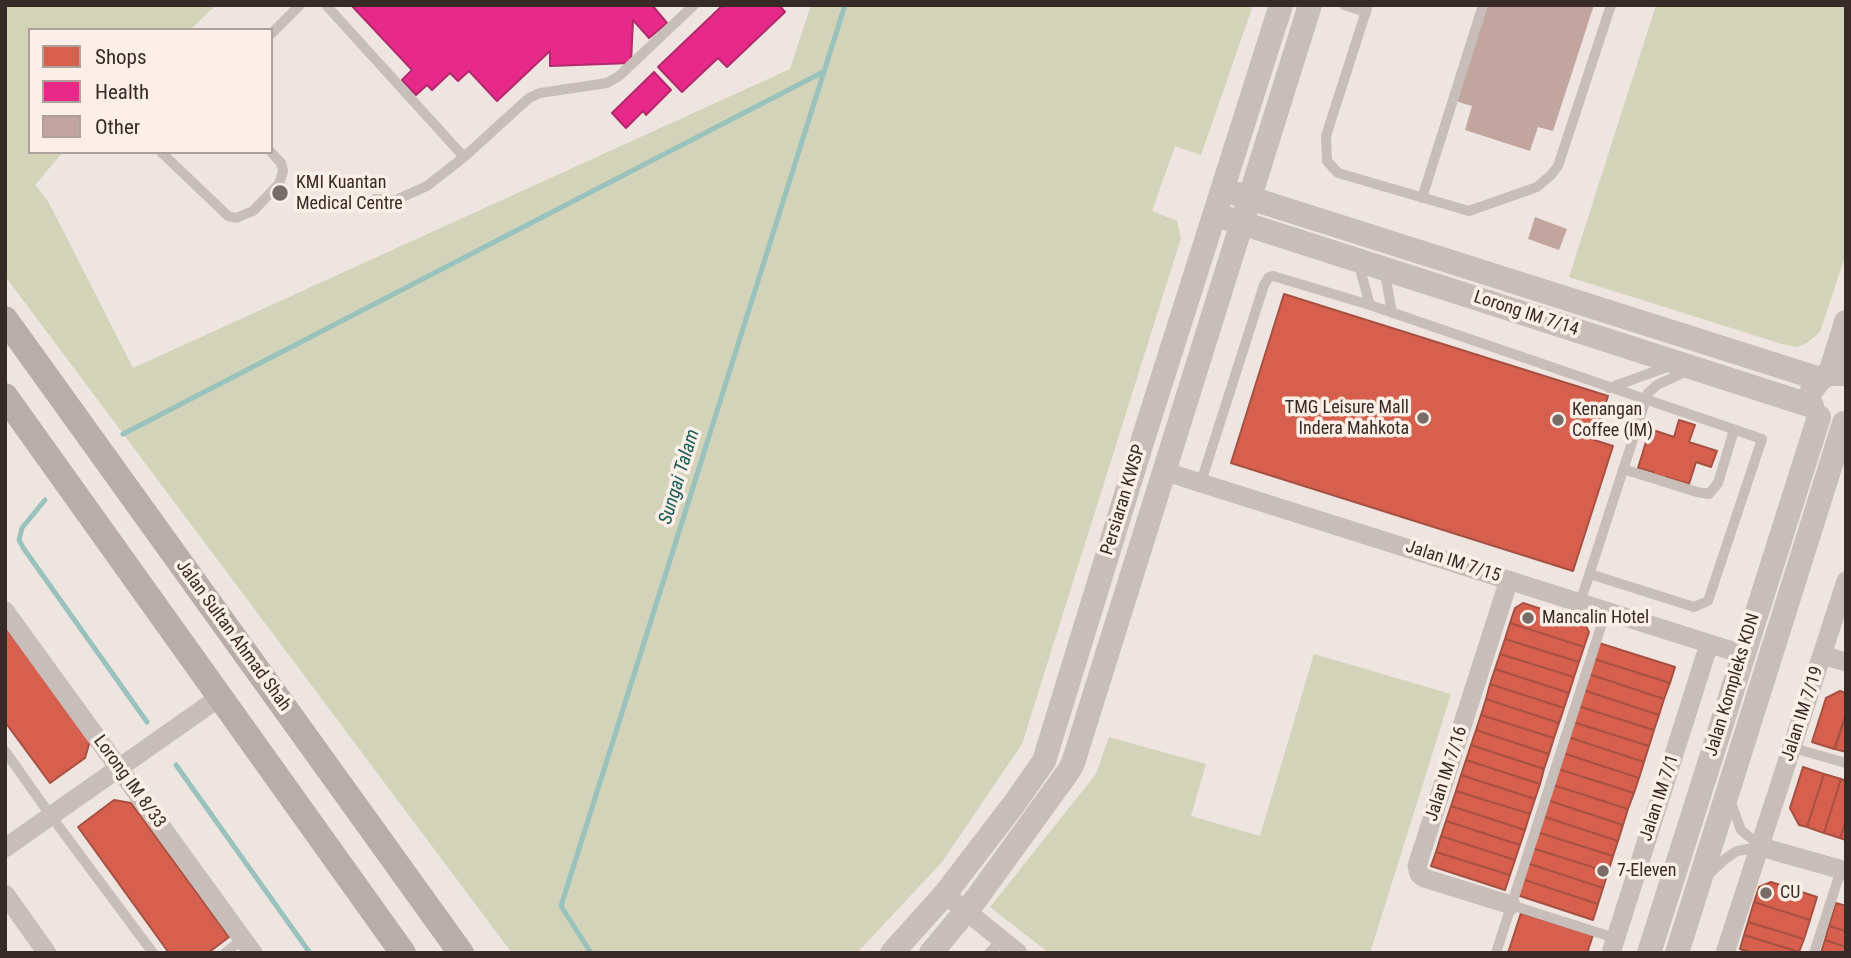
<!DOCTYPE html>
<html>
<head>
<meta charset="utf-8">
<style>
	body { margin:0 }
	#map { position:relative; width:1851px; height:958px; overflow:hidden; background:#eee5e0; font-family:"Roboto Condensed",sans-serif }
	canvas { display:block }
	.frame { position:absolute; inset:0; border:7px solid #382a27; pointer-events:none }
	.legend { position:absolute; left:28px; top:28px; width:245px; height:126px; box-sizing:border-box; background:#fbefe7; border:2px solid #ada09a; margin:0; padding:9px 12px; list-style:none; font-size:21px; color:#382a27 }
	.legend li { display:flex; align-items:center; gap:14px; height:35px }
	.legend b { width:35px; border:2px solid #ada09a }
</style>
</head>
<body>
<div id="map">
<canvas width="1851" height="958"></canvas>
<div class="frame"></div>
<ul class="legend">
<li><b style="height:19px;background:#d6604d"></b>Shops</li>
<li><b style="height:19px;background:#e7298a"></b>Health</li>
<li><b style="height:19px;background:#c3a5a0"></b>Other</li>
</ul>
</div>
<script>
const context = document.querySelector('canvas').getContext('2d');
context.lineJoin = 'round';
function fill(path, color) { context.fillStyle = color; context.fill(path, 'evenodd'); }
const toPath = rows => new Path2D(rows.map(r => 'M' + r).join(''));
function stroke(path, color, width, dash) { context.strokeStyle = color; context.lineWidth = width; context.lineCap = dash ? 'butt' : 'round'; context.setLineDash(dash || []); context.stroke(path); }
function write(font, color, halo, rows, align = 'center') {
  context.font = font + ' "Roboto Condensed",sans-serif'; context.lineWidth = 7; context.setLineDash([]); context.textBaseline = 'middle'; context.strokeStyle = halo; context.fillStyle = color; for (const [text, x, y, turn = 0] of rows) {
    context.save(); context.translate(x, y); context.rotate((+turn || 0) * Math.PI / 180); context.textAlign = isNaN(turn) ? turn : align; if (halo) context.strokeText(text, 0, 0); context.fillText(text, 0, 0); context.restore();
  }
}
fill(toPath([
	[5,5,216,5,190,30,30,30,30,152,63,152,35,185,48,201,133,368,790,69,811,5,1253,5,1201,155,1175,146,1152,211,1177,221,1181,238,1022,744,942,862,857,953,512,953,5,276],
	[1656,5,1846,5,1846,253,1820,332,1807,343,1797,347,1782,344,1569,277],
	[1314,654,1451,694,1370,953,1049,953,990,907,1096,774,1109,737,1206,764,1191,816,1260,836]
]), '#d2d3b8');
const shops = toPath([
	[1284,294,1608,396,1594,440,1613,446,1573,571,1231,463,1284,294],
	[1679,420,1695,425,1689,442,1717,451,1711,467,1696,462,1689,484,1666,477,1663,485,1651,481,1653,472,1638,468,1650,429,1674,437,1679,420],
	[1523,603,1584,623,1589,632,1584,647,1510,623,1515,608,1523,603],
	[1510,623,1584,647,1579,662,1505,639,1510,623],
	[5,626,90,741,85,758,50,783,5,722,5,626],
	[1505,639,1579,662,1574,677,1500,654,1505,639],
	[1599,643,1675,667,1670,683,1594,659,1599,643],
	[1500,654,1574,677,1569,693,1495,669,1500,654],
	[1594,659,1670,683,1664,699,1589,674,1594,659],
	[1495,669,1569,693,1564,708,1490,684,1495,669],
	[1589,674,1664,699,1659,715,1583,690,1589,674],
	[1490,684,1564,708,1559,723,1486,699,1490,684],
	[1583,690,1659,715,1654,730,1578,706,1583,690],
	[1840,691,1846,693,1846,714,1834,749,1812,742,1826,698,1840,691],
	[1486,699,1559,723,1554,738,1481,715,1486,699],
	[1578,706,1654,730,1649,746,1573,722,1578,706],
	[1846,714,1846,752,1835,749,1846,714],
	[1481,715,1554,738,1549,754,1476,730,1481,715],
	[1573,722,1649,746,1644,762,1568,737,1573,722],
	[1476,730,1549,754,1544,769,1471,745,1476,730],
	[1568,737,1644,762,1639,778,1563,753,1568,737],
	[1471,745,1544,769,1540,784,1466,760,1471,745],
	[1563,753,1639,778,1634,793,1558,769,1563,753],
	[1466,760,1540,784,1535,799,1461,775,1466,760],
	[1803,767,1824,774,1807,827,1799,825,1790,808,1803,767],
	[1558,769,1634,793,1628,809,1553,785,1558,769],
	[1824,774,1841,779,1824,833,1807,827,1824,774],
	[1461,775,1535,799,1530,814,1456,791,1461,775],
	[1841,779,1846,781,1846,821,1840,838,1824,833,1841,779],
	[1553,785,1628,809,1623,825,1547,800,1553,785],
	[1456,791,1530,814,1525,830,1451,806,1456,791],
	[114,800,131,803,229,937,208,953,169,953,78,827,114,800],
	[1547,800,1623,825,1618,841,1542,816,1547,800],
	[1451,806,1525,830,1520,845,1446,821,1451,806],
	[1542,816,1618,841,1613,856,1537,832,1542,816],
	[1446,821,1520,845,1515,860,1441,836,1446,821],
	[1846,821,1846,840,1840,838,1846,821],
	[1537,832,1613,856,1608,872,1532,848,1537,832],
	[1441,836,1515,860,1510,875,1436,852,1441,836],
	[1532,848,1608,872,1603,888,1527,863,1532,848],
	[1436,852,1510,875,1505,890,1431,866,1436,852],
	[1527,863,1603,888,1598,904,1522,879,1527,863],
	[1522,879,1598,904,1593,920,1517,895,1522,879],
	[1771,882,1817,897,1810,920,1754,902,1759,887,1771,882],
	[1754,902,1810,920,1804,939,1748,922,1754,902],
	[1836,903,1846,906,1846,931,1829,926,1836,903],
	[1521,913,1593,935,1587,953,1508,953,1521,913],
	[1748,922,1804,939,1799,952,1744,935,1748,922],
	[1829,926,1846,931,1846,947,1825,940,1829,926],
	[1744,935,1799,952,1799,953,1753,953,1740,949,1744,935],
	[1825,940,1846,947,1846,953,1821,953,1825,940]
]);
fill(shops, '#d6604d');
stroke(shops, '#a75042', 2);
const health = toPath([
	[652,5,667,23,649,38,633,20,631,63,550,66,550,51,497,101,469,71,458,81,450,73,432,90,427,85,416,95,402,80,412,70,352,6,652,5],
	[723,5,779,5,785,12,727,67,718,58,682,92,658,67,723,5],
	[654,72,671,90,646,115,643,111,626,128,612,113,654,72]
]);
fill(health, '#e7298a');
stroke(health, '#b2296c', 2);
stroke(toPath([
	[123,434,823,72],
	[45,500,22,528,19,540,24,549,147,722],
	[176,765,310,953],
	[591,953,561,906,845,5]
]), '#9ac2bc', 5);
fill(toPath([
	[1486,5,1594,5,1553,131,1538,127,1530,151,1465,130,1472,106,1455,101],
	[1535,217,1567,229,1559,250,1528,239]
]), '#c3a5a0');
stroke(toPath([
	[326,5,464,157],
	[1344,5,1366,12],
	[1368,5,1326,136,1327,161,1338,173,1469,211,1537,187,1551,175,1558,166,1611,5],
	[271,34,300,5],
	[161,152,228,216,236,218,253,211,279,184,283,171,281,163,271,152],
	[1422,198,1483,5],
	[375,199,396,200,427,186,464,157,529,98,540,93,607,83,619,76,694,5],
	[1358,262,1370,305],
	[1385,273,1392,313],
	[1609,388,1670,366],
	[1623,469,1697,492,1709,494,1718,483,1734,430],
	[1201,482,1264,285,1269,277,1273,276,1370,305,1762,439,1708,601,1694,607,1590,574],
	[1580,603,1648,393,1657,385,1689,370],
	[1793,748,1846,763],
	[5,751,51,816,153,953],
	[1731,803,1741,830,1760,846],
	[1708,875,1725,859,1737,851,1760,847],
	[1511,905,1615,938],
	[225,953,243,939],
	[989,953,1002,940],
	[1496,953,1606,611],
	[1814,953,1841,870]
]), '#c7bdb9', 10);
stroke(toPath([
	[1163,471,1742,654],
	[1509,580,1417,866,1419,874,1424,878,1511,905],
	[5,611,253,953],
	[1822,655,1846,662],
	[1761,847,1846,871],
	[5,848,220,697],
	[5,894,47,953],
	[945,894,1018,953],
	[1611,953,1709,644],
	[1725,953,1846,581]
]), '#c7bdb9', 19);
stroke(toPath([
	[1234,193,1820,379],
	[1226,218,1812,406],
	[1830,373,1846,322],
	[1812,390,1820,379,1828,374,1846,374],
	[892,953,945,894,1014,804,1044,761,1144,436,1281,5],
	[931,953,976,899,1068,772,1073,763,1310,5],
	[1649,953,1819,417],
	[1677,953,1844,423]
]), '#c7bdb9', 24);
stroke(toPath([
	[5,319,461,953],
	[5,396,403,953]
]), '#b8ada9', 26);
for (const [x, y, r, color] of [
	[280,193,9,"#786b68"],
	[1423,418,7,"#786b68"],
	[1558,420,7,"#786b68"],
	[1528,618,7,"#786b68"],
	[1603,871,7,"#786b68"],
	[1766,893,7,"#786b68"]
]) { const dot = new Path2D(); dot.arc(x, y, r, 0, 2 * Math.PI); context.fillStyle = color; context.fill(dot); stroke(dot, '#fbefe7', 2.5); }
write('18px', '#382a27', '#fbefe7', [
	["KMI Kuantan",296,183],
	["Medical Centre",296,204],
	["TMG Leisure Mall",1409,408,"right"],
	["Indera Mahkota",1409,429,"right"],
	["Kenangan",1572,410],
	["Coffee (IM)",1572,431],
	["Mancalin Hotel",1542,618],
	["7-Eleven",1617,871],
	["CU",1780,893]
], 'left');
write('18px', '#382a27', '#fbefe7', [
	["Lorong IM 7/14",1526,314,18],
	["Persiaran KWSP",1124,500,-73],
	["Jalan IM 7/15",1453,562,18],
	["Jalan Sultan Ahmad Shah",233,636,54],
	["Jalan Kompleks KDN",1733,685,-73],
	["Jalan IM 7/19",1803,714,-72],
	["Jalan IM 7/16",1447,774,-72],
	["Lorong IM 8/33",129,782,54],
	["Jalan IM 7/1",1660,798,-72]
]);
write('italic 19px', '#195d58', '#fbefe7', [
	["Sungai Talam",680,477,-73]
]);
</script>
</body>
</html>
